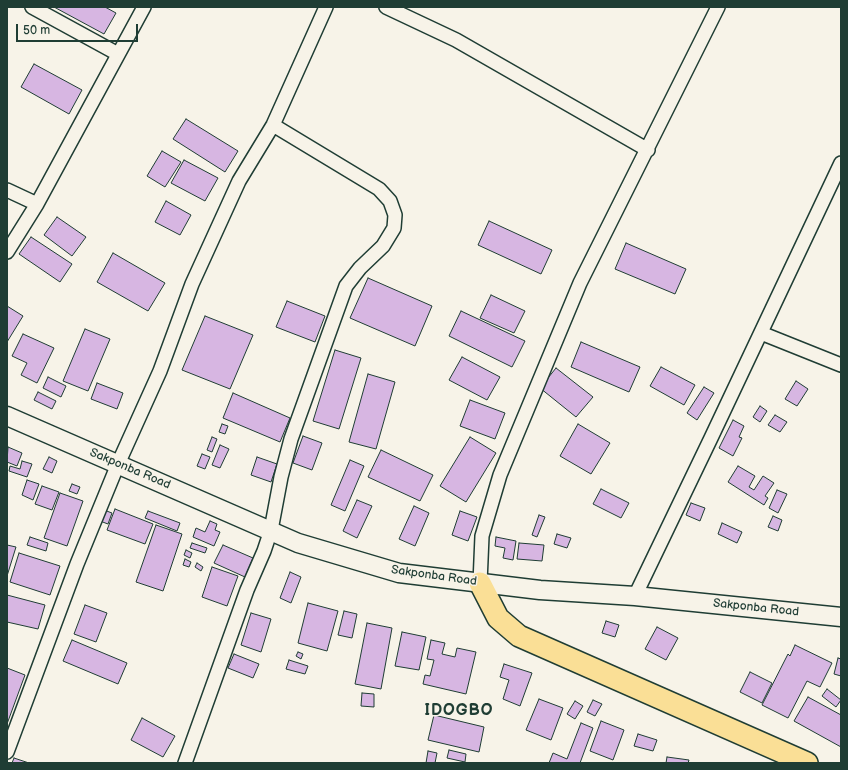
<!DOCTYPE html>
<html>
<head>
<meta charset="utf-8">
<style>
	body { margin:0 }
	#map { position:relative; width:848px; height:770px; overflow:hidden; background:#f7f3e8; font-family:"Balsamiq Sans",sans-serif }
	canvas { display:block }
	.frame { position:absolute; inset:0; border:8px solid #1f3d34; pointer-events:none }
	.scale { position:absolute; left:16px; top:24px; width:122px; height:18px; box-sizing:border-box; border:2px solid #1f3d34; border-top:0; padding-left:5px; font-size:12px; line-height:14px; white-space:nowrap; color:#1f3d34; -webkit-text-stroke:3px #f7f3e8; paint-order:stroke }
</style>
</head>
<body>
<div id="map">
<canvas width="848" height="770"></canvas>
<div class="frame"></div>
<div class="scale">50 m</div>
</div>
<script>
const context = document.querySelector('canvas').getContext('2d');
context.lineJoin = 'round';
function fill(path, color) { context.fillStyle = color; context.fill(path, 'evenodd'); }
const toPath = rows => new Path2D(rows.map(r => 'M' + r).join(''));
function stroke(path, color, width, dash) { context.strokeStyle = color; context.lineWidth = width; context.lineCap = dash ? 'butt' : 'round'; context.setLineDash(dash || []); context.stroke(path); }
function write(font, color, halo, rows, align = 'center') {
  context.font = font + ' "Balsamiq Sans",sans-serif'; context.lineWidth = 3; context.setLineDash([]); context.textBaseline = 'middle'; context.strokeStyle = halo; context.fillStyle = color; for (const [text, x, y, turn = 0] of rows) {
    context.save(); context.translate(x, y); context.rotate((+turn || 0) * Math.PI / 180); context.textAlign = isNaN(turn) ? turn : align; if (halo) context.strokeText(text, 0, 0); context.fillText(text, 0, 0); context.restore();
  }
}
const building = toPath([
	[54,7,105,7,116,13,104,34,54,7],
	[34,64,82,90,69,114,21,87,34,64],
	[186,119,238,151,225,172,173,139,186,119],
	[162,151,181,162,165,187,147,176,162,151],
	[184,160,218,178,205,201,171,183,184,160],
	[166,201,191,215,180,235,155,222,166,201],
	[57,217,86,237,72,256,44,235,57,217],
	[489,221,552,250,541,274,478,245,489,221],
	[31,237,72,264,60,282,19,254,31,237],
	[626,243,686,269,675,294,615,269,626,243],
	[113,253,165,283,148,311,97,282,113,253],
	[368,278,432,306,415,346,350,318,368,278],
	[491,295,525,311,514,333,480,318,491,295],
	[287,301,325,316,315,342,276,327,287,301],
	[7,306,23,316,7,342,7,306],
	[461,311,525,341,512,367,449,336,461,311],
	[205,316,253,335,230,389,182,370,205,316],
	[85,329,110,339,88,391,63,381,85,329],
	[23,334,54,348,37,383,21,375,27,363,12,356,23,334],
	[581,342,640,367,629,392,571,367,581,342],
	[335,350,361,358,339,429,313,421,335,350],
	[462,357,500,377,487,400,449,380,462,357],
	[661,367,695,385,684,405,650,386,661,367],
	[556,368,593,397,576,417,540,388,556,368],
	[368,374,395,382,376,449,349,442,368,374],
	[48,377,66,386,61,397,43,388,48,377],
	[796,381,808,389,797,406,785,399,796,381],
	[97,383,123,393,117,409,91,399,97,383],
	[704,387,714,393,697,420,687,413,704,387],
	[38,392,56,401,52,409,34,400,38,392],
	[233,393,290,418,280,442,223,418,233,393],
	[470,400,505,413,495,439,460,426,470,400],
	[760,406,767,411,760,422,753,417,760,406],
	[775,415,787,422,780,432,768,425,775,415],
	[733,420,744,426,739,437,742,438,733,456,719,448,733,420],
	[222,424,228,426,225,434,219,432,222,424],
	[578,424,610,443,591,474,560,456,578,424],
	[303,436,322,443,312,470,293,463,303,436],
	[212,437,217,439,212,452,207,450,212,437],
	[470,437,496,453,466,502,440,486,470,437],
	[220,445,229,449,220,468,212,465,220,445],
	[8,447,22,453,17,466,7,462,8,447],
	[381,450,433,475,420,501,368,477,381,450],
	[202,454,210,457,205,469,197,466,202,454],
	[49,457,57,461,52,473,43,469,49,457],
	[257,457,277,464,271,482,251,475,257,457],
	[350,460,364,466,345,511,331,505,350,460],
	[22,461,32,464,27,477,9,471,10,466,20,469,22,461],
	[738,466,755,476,749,487,754,490,763,476,774,483,765,496,768,498,764,505,728,482,738,466],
	[27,480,39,484,33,500,22,495,27,480],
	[72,484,80,487,77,494,69,491,72,484],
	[42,486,59,492,52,510,35,504,42,486],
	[601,489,629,503,621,518,593,504,601,489],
	[777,490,787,494,778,513,769,508,777,490],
	[60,493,83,501,67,546,44,538,60,493],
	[357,500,372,506,357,538,343,531,357,500],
	[691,503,705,508,700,521,686,515,691,503],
	[414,506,429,513,415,546,399,539,414,506],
	[115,509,153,524,145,544,107,530,115,509],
	[104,510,112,513,108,524,100,521,104,510],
	[148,511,180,523,177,531,145,518,148,511],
	[460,511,477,517,468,541,452,535,460,511],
	[539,515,545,517,537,537,532,535,539,515],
	[773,516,782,520,778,531,768,527,773,516],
	[210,521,217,524,215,530,220,532,214,546,193,537,196,528,205,532,210,521],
	[722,523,742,532,737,543,718,534,722,523],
	[156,525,182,534,163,591,136,582,156,525],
	[557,534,571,538,567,548,554,544,557,534],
	[30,537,48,543,46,551,27,545,30,537],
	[496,537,516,541,513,560,503,558,505,548,495,546,496,537],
	[192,543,207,548,205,553,190,548,192,543],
	[519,543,544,545,542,561,517,559,519,543],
	[7,545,16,547,7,576,7,545],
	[223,545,253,558,245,577,214,563,223,545],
	[186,550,192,553,190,558,184,555,186,550],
	[19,553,60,566,50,595,10,582,19,553],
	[185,559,191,562,189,567,183,565,185,559],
	[197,563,203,567,201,571,195,567,197,563],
	[212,567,238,576,227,606,202,597,212,567],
	[290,572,301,577,291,603,280,598,290,572],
	[7,595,45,605,38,629,7,622,7,595],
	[308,603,338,611,327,651,298,643,308,603],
	[85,605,107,613,96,642,74,634,85,605],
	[344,611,357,614,352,638,338,635,344,611],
	[251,613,271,619,261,652,241,645,251,613],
	[606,621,619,625,615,637,602,633,606,621],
	[367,623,392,628,381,689,355,684,367,623],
	[657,627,678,638,666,660,645,649,657,627],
	[402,632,426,637,419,670,395,666,402,632],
	[72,640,127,663,118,684,63,661,72,640],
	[431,640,445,643,442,654,455,657,457,648,476,652,466,694,423,684,425,675,430,676,434,660,427,659,431,640],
	[795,645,832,663,820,687,807,681,788,718,762,705,788,654,790,656,795,645],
	[298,652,303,654,301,659,296,656,298,652],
	[234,654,259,664,253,678,228,668,234,654],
	[838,658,841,659,841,676,834,674,838,658],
	[289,660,308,666,305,674,286,669,289,660],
	[504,664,532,673,520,706,503,699,509,680,500,677,504,664],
	[7,668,25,675,7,724,7,668],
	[750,672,772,683,762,703,740,692,750,672],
	[827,689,841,700,836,707,822,696,827,689],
	[362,693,374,694,374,707,361,706,362,693],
	[808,697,841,715,841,747,794,721,808,697],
	[539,699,563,708,551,740,526,730,539,699],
	[593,700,602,704,595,716,587,712,593,700],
	[575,701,583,706,575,719,567,714,575,701],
	[434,715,484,727,479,752,428,740,434,715],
	[142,718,175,736,163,757,131,740,142,718],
	[601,721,624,730,613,760,590,751,601,721],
	[581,723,593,728,580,763,549,763,553,753,567,759,581,723],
	[638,734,657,740,653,751,634,746,638,734],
	[449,750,466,754,465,762,447,758,449,750],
	[428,751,437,753,435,763,426,763,428,751],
	[667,757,689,760,688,763,666,763,667,757],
	[14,758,29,763,12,763,14,758]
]);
fill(building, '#d7b6e2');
stroke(building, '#1f3d34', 1);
const minor = toPath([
	[32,7,118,54],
	[386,7,456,40,648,150],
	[7,190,37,204],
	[7,252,37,204,144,7],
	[761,333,841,365],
	[480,583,482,536,500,475,580,283,718,7],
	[635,596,711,438,841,163],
	[7,752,77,564,118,464,160,371,192,284,239,181,273,125,326,7],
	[185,763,247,590,264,551,271,530,281,477,291,439,346,286,360,268,383,246,394,228,395,215,390,201,379,189,273,125]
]);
const secondary = toPath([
	[7,416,298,543,399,573,540,590,635,596,841,617]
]);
const trunk = toPath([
	[480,583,498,618,519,636,807,763]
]);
stroke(minor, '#1f3d34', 16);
stroke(secondary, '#1f3d34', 21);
stroke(trunk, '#1f3d34', 24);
stroke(minor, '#f7f3e8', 13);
stroke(secondary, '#f7f3e8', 18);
stroke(trunk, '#fadf96', 21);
write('12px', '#1f3d34', '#f7f3e8', [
	["Sakponba Road",130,469,23],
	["Sakponba Road",434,576,8],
	["Sakponba Road",756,608,6]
]);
context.letterSpacing = '1px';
write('bold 16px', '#1f3d34', '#f7f3e8', [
	["IDOGBO",459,711]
]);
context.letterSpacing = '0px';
</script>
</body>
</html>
